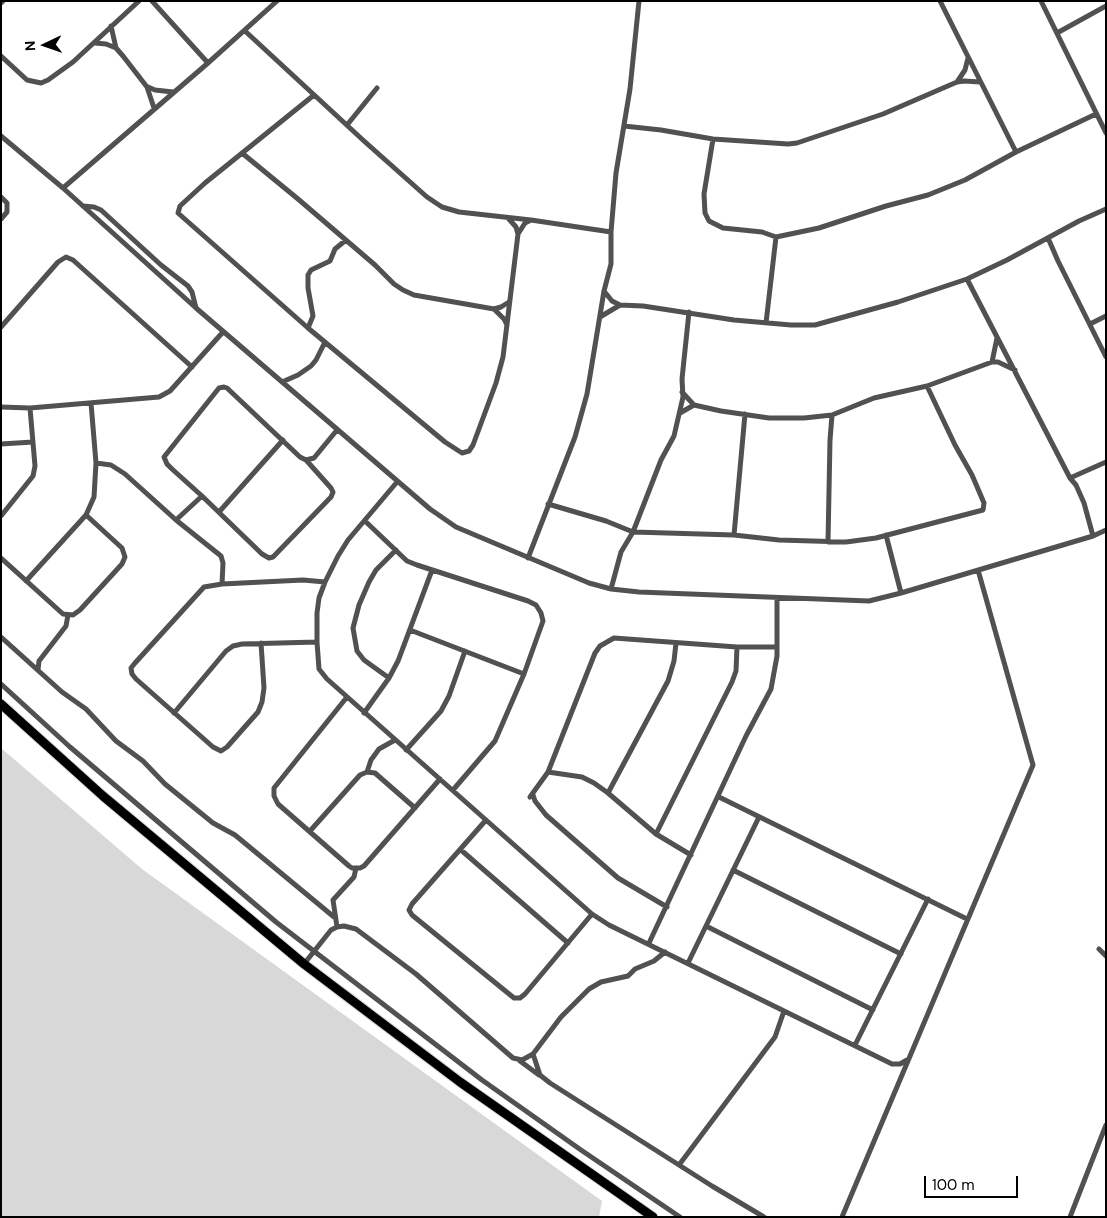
<!DOCTYPE html>
<html>
<head>
<meta charset="utf-8">
<style>
	body { margin:0 }
	#map { position:relative; width:1107px; height:1218px; overflow:hidden; background:#fff; font-family:"DM Sans",sans-serif }
	canvas { display:block }
	.frame { position:absolute; inset:0; border:2px solid #000; pointer-events:none }
	.north { position:absolute; left:20px; top:20px; width:50px; height:50px; -webkit-text-stroke:4px #fff; paint-order:stroke; rotate:267deg; font-size:14px; font-weight:700; line-height:20px; text-align:center; color:#000 }
	.north::after { content:''; display:block; margin:auto; width:18px; height:22px; background:#000; clip-path:polygon(50% 0,100% 100%,50% 72%,0 100%) }
	.scale { position:absolute; left:924px; top:1176px; width:94px; height:22px; box-sizing:border-box; border:2px solid #000; border-top:0; padding-left:6px; font-size:15px; line-height:18px; white-space:nowrap; color:#000; -webkit-text-stroke:4px #fff; paint-order:stroke }
</style>
</head>
<body>
<div id="map">
<canvas width="1107" height="1218"></canvas>
<div class="frame"></div>
<div class="north">N</div>
<div class="scale">100 m</div>
</div>
<script>
const context = document.querySelector('canvas').getContext('2d');
context.lineJoin = 'round';
function fill(path, color) { context.fillStyle = color; context.fill(path, 'evenodd'); }
const toPath = rows => new Path2D(rows.map(r => 'M' + r).join(''));
function stroke(path, color, width, dash) { context.strokeStyle = color; context.lineWidth = width; context.lineCap = dash ? 'butt' : 'round'; context.setLineDash(dash || []); context.stroke(path); }
fill(toPath([
	[1,748,142,869,602,1201,599,1217,1,1217]
]), '#d8d8d8');
const highway = toPath([
	[1,704,103,796,304,964,460,1082,653,1217]
]);
stroke(highway, '#dbdbdb', 11);
stroke(toPath([
	[152,1,208,63],
	[940,1,1016,152],
	[1041,1,1106,133],
	[1,3,3,1],
	[111,26,116,48],
	[245,31,364,141,427,197,442,207,459,212,531,220,611,232],
	[1057,33,1106,6],
	[95,43,106,44,116,48,123,56,147,87,154,108],
	[1,56,27,80,41,83,48,80,73,62,139,1],
	[957,82,965,70,968,58],
	[148,87,155,90,173,92],
	[314,95,205,183,180,206,178,213,308,328,445,442,462,453,469,451,473,445,496,383,503,357,518,234,525,223,531,220],
	[347,125,377,88],
	[624,126,661,130,713,139,788,144,797,143,883,114,957,82,964,81,980,82],
	[1,136,63,188,196,308,430,509,456,527,589,583,611,589,639,592,869,601,901,593,1093,536,1106,530],
	[713,139,704,194,705,213,709,221,723,228,762,232,776,237,819,228,886,206,928,195,965,180,1016,152,1096,114],
	[242,153,298,199,375,265,394,284,403,290,414,295,494,309,501,307,509,302],
	[63,188,208,63,277,1],
	[1,197,7,203,7,212,1,219],
	[83,206,94,207,101,210,161,265,188,286,192,292,196,308],
	[508,218,516,227,518,234],
	[1048,238,1058,261,1106,357],
	[967,279,1070,478,1076,485,1084,503,1093,536],
	[604,291,612,301,620,305],
	[494,309,504,319,507,325],
	[600,317,620,305,643,306,734,320,791,325,815,325,898,302,967,279,1007,260,1079,221,1106,209],
	[766,323,776,237],
	[1090,324,1106,316],
	[1,327,58,262,66,257,73,260,192,367],
	[308,328,313,316,308,288,308,275,311,270,330,261,335,249,346,240],
	[992,362,997,338],
	[282,382,298,375,311,366,316,360,325,342],
	[682,392,694,405,721,411,769,418,804,418,832,415,874,398,927,386,992,362,998,362,1015,370],
	[1,407,30,408,159,397,170,391,223,332],
	[680,413,694,405],
	[1,444,33,442],
	[306,460,331,488,333,492,331,497,273,557,269,558,262,554,202,496,172,469,167,464,164,457,219,388,224,387,227,388,300,457,306,460,314,458,337,430],
	[96,463,111,465,125,474,176,520,221,556,223,563,222,584],
	[1070,478,1106,462],
	[397,482,348,540,338,556,325,582,319,598,317,613,317,642,319,669,327,679,592,914,609,925,892,1064,900,1064,907,1060],
	[548,504,606,521,633,532,734,535,779,540,846,542,876,538,983,510,984,503,972,475,955,445,927,386],
	[219,512,283,440],
	[1,516,33,476,35,466,30,408],
	[176,520,202,496],
	[365,521,407,561,417,565,528,601,536,605,541,613,543,621,524,674,495,741,453,790],
	[734,535,745,414],
	[886,535,901,593],
	[828,542,830,440,832,415],
	[1,558,63,614,73,615,80,610,122,564,125,557,122,548,86,515],
	[528,558,575,437,587,394,604,291,611,264,611,232,616,173,630,89,639,1],
	[26,581,86,515,94,497,96,463,91,403],
	[611,589,621,552,633,532,661,460,674,436,683,397,682,379,689,312],
	[410,630,524,674],
	[1,637,62,692,86,709,116,741,143,761,165,784,213,823,235,835,334,917],
	[261,643,264,688,262,702,258,712,227,747,221,751,213,747,136,679,132,674,131,668,135,663,204,587,222,584,303,580,325,582],
	[38,670,39,661,66,626,68,615],
	[389,678,364,660,357,651,353,628,359,605,369,582,376,570,396,550],
	[1,684,70,747,276,922,482,1080,581,1150,680,1217],
	[347,697,274,788,274,796,278,804,349,866,352,868,360,868,364,866,440,779],
	[174,713,226,651,233,646,242,644,317,642],
	[364,713,389,678,398,661,432,570],
	[406,750,441,711,449,696,465,651],
	[367,772,371,760,379,749,395,740],
	[548,772,582,777,594,783,608,793,656,834,691,855],
	[608,793,668,681,674,661,676,643],
	[719,797,967,919],
	[486,820,412,904,409,910,412,915,514,998,520,998,525,994,592,914],
	[310,831,360,775,367,772,375,773,415,808],
	[656,834,732,682,736,671,737,647],
	[461,850,568,943],
	[733,870,901,954],
	[667,907,618,878,546,815,535,801,533,795,530,797,548,772,595,653,600,646,614,638,737,647,777,647],
	[706,926,873,1010],
	[337,927,333,900,354,877,356,868],
	[649,943,746,736,771,689,777,656,777,598],
	[1099,949,1106,956],
	[688,963,759,817],
	[304,964,331,930,337,927,344,926,356,929,416,974,513,1058,522,1060,533,1054,561,1017,589,989,601,982,628,976,635,969,654,961,665,952],
	[855,1045,928,899],
	[533,1054,540,1075,550,1083,712,1186,764,1217],
	[520,1061,539,1075],
	[679,1165,775,1037,784,1011],
	[842,1217,1033,765,978,570],
	[1070,1217,1106,1125]
]), '#515151', 5);
stroke(highway, '#000', 9);
</script>
</body>
</html>
